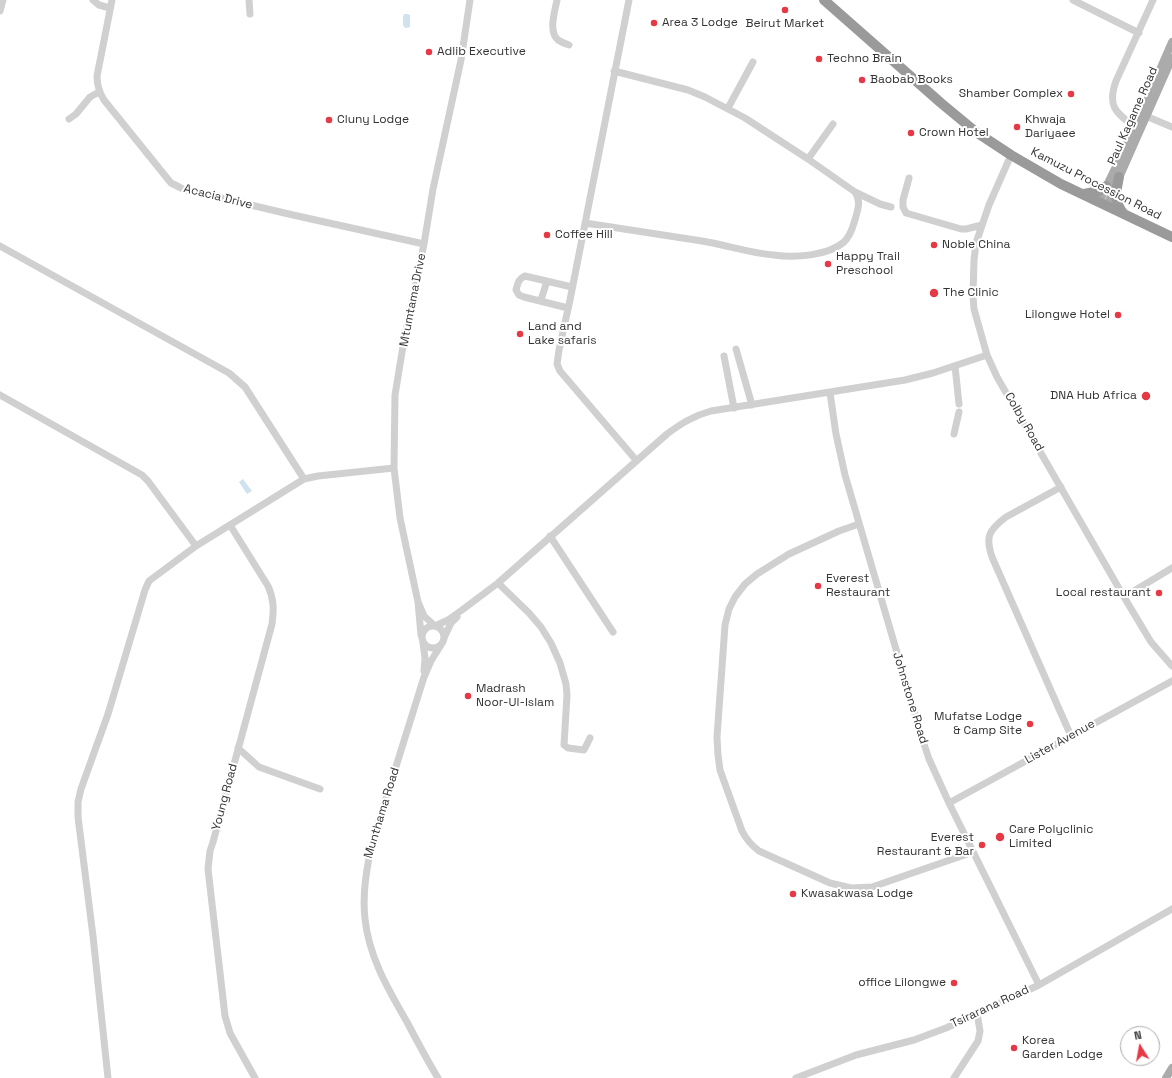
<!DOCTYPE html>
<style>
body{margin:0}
#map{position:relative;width:1172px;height:1078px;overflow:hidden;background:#fff;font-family:"Space Grotesk",sans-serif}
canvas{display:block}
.north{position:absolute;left:1120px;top:1026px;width:40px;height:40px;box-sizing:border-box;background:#fff;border:1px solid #adadad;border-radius:50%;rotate:349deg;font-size:11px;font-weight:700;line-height:16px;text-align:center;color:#333}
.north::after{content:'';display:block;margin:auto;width:14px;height:18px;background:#e63946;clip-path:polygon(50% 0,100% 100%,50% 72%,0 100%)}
</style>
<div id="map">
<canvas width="1172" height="1078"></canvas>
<div class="north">N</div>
</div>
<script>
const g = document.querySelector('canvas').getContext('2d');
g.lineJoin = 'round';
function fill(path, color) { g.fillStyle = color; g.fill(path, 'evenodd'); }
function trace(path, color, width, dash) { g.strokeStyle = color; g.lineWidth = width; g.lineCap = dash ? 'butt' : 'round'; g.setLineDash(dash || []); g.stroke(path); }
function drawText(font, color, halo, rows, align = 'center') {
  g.font = font + ' "Space Grotesk",sans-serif'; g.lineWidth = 4; g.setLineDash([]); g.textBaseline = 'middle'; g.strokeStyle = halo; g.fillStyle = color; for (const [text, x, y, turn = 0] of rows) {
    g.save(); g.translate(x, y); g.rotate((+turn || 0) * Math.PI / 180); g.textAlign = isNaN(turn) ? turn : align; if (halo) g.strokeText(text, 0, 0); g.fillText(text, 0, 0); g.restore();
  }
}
fill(new Path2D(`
 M 404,14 L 407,14 L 410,15 L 410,27 L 405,28 L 403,25 L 403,17 Z
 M 243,479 L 252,491 L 247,494 L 239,482 Z`), '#cfe2ee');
trace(new Path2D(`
 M 93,0 L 99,5 L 110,8
 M 112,0 L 97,76 C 97,86 99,92 104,100 L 171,183 L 183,189 L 293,215 L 424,244
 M 249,0 L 250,14
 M 557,0 C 555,11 548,31 558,40 C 561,42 566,44 569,45
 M 629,0 L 570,300 L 559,350 L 557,364 L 560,371 L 636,460
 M 1073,0 L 1139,33
 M 0,11 L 3,0
 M 728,108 L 753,62
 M 1141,114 L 1172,127
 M 69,119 L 76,114 L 90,97 L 99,92
 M 1139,130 C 1118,114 1106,109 1116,81 L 1153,0
 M 1011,155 L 989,205 L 976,243 L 974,260 L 973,296 L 974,309 L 987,355 L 997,377 L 1124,597 L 1151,642 L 1172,666
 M 808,159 L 833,124
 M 909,178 L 903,200 L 903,207 L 906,213 L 961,229 L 966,229 L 982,225
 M 855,192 L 880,204 L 891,207
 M 585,223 C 624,229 663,235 702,241 C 726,245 750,253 774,255 C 794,258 828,256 844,242 C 849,237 852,230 854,223 C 857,212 862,202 855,192 L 808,159 L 745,118 L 705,97 L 688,90 L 614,71
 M 0,246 L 229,373 L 245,387 L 304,479
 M 541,300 L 547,281
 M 568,308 L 524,297 L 519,295 L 516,290 C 518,283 518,279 525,276 L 572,287
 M 736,349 L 752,405
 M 724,356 L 734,408
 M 955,366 L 959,404
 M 830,393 L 836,434 L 845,475 L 922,738 L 929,759 L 949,803 L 1039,985
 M 0,395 L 142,475 L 148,481 L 196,546
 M 954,434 L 959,412
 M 1061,487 L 1006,517 C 989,530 985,536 992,557 L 1071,736
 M 859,524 L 839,531 L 789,554 L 757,574 L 745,584 L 735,597 L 729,609 L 725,625 L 717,737 L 718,755 L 720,770 L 742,831 C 746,839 751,845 759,851 L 830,883 L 851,888 L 872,887 L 973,852
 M 230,525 L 268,586 C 274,599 274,610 272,624 L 213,842 L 210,851 L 208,869 L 225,1016 L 230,1033 L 255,1078
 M 550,536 L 613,632
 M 498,583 L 529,613 L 541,627 L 551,643 L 560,663 L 566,684 L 567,695 L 564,745 L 568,748 L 584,750 L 590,738
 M 1124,597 L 1172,568
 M 418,602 L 424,616 L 435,626 L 448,620 L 462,610 L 498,583 L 667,434 C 682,423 693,416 711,411 L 905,380 L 933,373 L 987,355
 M422 637a11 11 0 1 1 22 0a11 11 0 1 1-22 0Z
 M 421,635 L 418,602 L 400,518 L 394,468 L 395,395 L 404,340 L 424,244 L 433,189 L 461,60 L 470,0
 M 444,638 L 451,623 L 457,617
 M 423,643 L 425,658 L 424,671
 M 238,748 L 259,767 L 320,789
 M 949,803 L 1172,681
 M 108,1078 L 93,936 L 78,817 L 78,802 L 81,789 L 108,714 L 145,590 L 149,581 L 196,546 L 304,479 L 318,476 L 394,468
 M 438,1078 C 427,1060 417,1041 407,1022 C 388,989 369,957 365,919 C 362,892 367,866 373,840 L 424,677 L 431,661 L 441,645
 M 796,1078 L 856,1055 L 914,1040 L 946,1028 L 1039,985 L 1172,909
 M 954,1078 L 978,1041 L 980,1031 L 977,1013`), '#d0d0d0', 7);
trace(new Path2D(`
 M 1099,202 L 1135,127 L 1172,42
 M 1107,205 L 1172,58
 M 1166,1078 L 1172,1068`), '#ababab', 8);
trace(new Path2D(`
 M 824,0 L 941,103 L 976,132 L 1011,155 L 1061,184 L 1172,237
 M 1119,177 C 1116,193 1113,199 1123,213
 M 1084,194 L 1099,191 L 1106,186`), '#9a9a9a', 10);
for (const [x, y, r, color] of [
 [785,10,4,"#e63946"],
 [654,23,4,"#e63946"],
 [429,52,4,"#e63946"],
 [819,59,4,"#e63946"],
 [862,80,4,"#e63946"],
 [1071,94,4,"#e63946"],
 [329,120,4,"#e63946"],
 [1017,127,4,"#e63946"],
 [911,133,4,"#e63946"],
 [547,235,4,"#e63946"],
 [934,245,4,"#e63946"],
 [828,264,4,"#e63946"],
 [934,293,5,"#e63946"],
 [1118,315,4,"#e63946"],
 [520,334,4,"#e63946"],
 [1146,396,5,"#e63946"],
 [818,586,4,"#e63946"],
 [1159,593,4,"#e63946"],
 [468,696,4,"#e63946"],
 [1030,724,4,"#e63946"],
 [1000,837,5,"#e63946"],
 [982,845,4,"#e63946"],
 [793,894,4,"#e63946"],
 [954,983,4,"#e63946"],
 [1014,1048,4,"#e63946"]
]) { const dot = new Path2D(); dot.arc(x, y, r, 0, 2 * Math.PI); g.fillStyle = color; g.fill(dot); trace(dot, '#fff', 1.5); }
drawText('12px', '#333', '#fff', [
 ["Area 3 Lodge",662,23],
 ["Beirut Market",785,24,"center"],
 ["Adlib Executive",437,52],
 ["Techno Brain",827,59],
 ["Baobab Books",870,80],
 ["Shamber Complex",1063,94,"right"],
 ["Cluny Lodge",337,120],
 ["Khwaja",1025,120],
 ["Dariyaee",1025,134],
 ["Crown Hotel",919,133],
 ["Coffee Hill",555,235],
 ["Noble China",942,245],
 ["Happy Trail",836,257],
 ["Preschool",836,271],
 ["The Clinic",943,293],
 ["Lilongwe Hotel",1110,315,"right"],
 ["Land and",528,327],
 ["Lake safaris",528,341],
 ["DNA Hub Africa",1137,396,"right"],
 ["Everest",826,579],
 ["Restaurant",826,593],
 ["Local restaurant",1151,593,"right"],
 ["Madrash",476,689],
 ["Noor-Ul-Islam",476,703],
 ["Mufatse Lodge",1022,717,"right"],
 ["& Camp Site",1022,731,"right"],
 ["Care Polyclinic",1009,830],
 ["Limited",1009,844],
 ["Everest",974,838,"right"],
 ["Restaurant & Bar",974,852,"right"],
 ["Kwasakwasa Lodge",801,894],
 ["office Lilongwe",946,983,"right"],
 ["Korea",1022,1041],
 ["Garden Lodge",1022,1055]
], 'left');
drawText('12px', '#333', '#fff', [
 ["Paul Kagame Road",1133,116,-66],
 ["Kamuzu Procession Road",1096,184,27],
 ["Acacia Drive",218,197,14],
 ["Mtumtama Drive",413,300,-79],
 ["Colby Road",1024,422,60],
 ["Johnstone Road",910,698,73],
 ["Lister Avenue",1060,742,-29],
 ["Young Road",225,797,-75],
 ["Munthama Road",382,813,-73],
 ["Tsirarana Road",990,1007,-25]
]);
</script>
